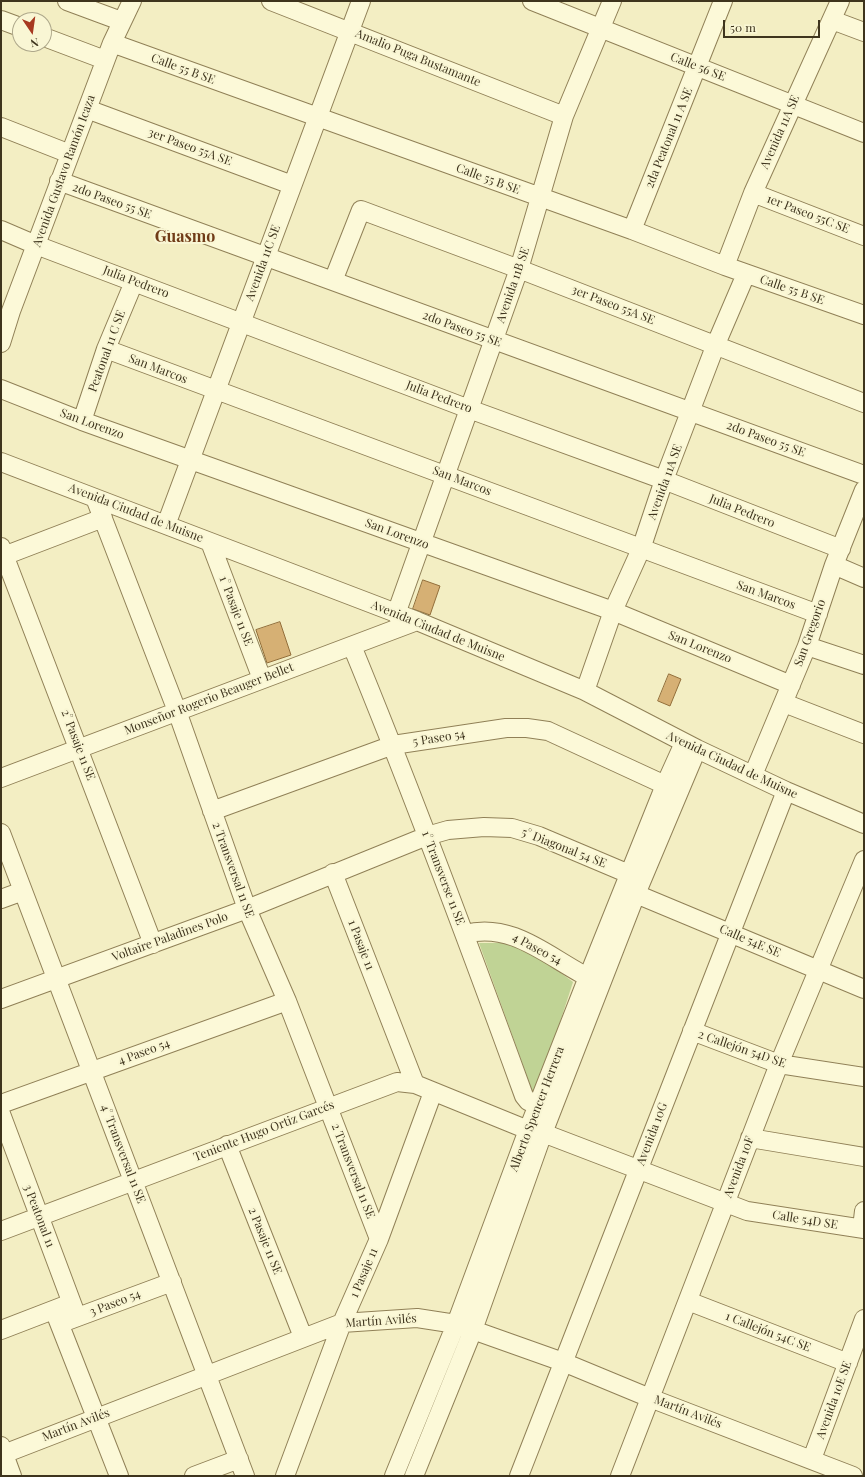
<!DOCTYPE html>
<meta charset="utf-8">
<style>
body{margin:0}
#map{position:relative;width:865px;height:1477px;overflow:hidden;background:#f3eec3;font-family:"Playfair Display",serif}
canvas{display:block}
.frame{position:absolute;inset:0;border:2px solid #3e341d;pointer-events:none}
.north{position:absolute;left:12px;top:12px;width:40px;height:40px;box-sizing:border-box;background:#f9f6d4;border:1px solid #aea88b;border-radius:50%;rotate:167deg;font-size:11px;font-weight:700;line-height:16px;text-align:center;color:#3e341d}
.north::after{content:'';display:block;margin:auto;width:14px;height:18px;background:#a73920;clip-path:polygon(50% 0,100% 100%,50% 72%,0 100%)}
.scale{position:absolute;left:723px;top:20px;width:97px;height:18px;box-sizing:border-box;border:2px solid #3e341d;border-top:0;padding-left:5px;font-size:12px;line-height:14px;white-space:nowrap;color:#3e341d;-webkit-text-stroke:3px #f9f6d4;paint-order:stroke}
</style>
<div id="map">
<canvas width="865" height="1477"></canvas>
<div class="frame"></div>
<div class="north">N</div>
<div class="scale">50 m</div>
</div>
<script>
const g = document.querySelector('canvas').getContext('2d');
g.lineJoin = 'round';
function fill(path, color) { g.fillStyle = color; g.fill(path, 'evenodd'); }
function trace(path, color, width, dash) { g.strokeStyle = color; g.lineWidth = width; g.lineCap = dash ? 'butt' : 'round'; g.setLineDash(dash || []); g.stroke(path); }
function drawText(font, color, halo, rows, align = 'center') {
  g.font = font + ' "Playfair Display",serif'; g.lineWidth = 4; g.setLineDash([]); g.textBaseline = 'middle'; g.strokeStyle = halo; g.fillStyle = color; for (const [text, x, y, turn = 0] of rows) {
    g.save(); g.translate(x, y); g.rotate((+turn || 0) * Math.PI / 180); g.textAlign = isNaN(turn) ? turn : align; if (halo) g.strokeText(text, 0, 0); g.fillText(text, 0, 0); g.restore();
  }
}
fill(new Path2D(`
 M 479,943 L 509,943 L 529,949 L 573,982 L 540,1084 L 533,1093 Z`), '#c0d395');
const building = new Path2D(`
 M 423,580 L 440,586 L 430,615 L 413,609 Z
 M 280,622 L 291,655 L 267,663 L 256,630 Z
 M 669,674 L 681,679 L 670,706 L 658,701 Z`);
fill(building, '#d6b074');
trace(building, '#926e3a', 1);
const minor = new Path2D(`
 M 67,1 L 121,21
 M 271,1 L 564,116
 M 532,1 L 864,133
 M 1,20 L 20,27
 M 832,20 L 864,32
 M 44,37 L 105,60
 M 112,43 L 632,230 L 725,266 L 864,315
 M 87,109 L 292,185
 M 1,127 L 70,154
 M 59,181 L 864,475
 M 753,193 L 864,236
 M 1,230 L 36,245 L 469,409 L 664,480 L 841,549
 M 632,230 L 723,1
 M 725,266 L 753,193 L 840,1
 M 333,281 L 361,210 L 519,269 L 864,403
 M 1,343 L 11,311 L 112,43 L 132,1
 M 106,349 L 818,614
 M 1,389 L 82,421 L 613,611 L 791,685
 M 82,421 L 106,349 L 134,282
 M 1,462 L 417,621 L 585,691 L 697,749 L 786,791 L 864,824
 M 95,498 L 177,711 L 247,909 L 287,1001 L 379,1239
 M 166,525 L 361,1
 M 210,542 L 262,679
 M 1,547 L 153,944
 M 1,557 L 103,518
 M 834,565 L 864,578
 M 396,614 L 519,269 L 564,116 L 612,1
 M 352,646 C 413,794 469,945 524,1096 L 528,1101 L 538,1106
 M 807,646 L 864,665
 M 585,691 L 613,611 L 641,549 L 664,480 L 716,344 L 746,274
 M 784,703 L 864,734
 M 753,775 L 807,646 L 834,565 L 864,490
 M 1,778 L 417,621
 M 212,811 L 393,745 L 506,728 L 527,728 L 548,731 L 665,785
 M 1,833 L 245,1476
 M 333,873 L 415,1084
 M 636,894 L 864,989
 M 1,899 L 23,891
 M 465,934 C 510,922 545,954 582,974
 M 1,999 L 247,909 L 427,836 L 448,830 L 484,827 L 512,828 L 539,836 L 629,874
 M 692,1031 L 779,1064 L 864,1077
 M 1,1104 L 287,1001
 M 1,1114 L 77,1317
 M 543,1133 L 747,1211 L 864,1229
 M 750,1138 L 864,1157
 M 227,1145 L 303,1337
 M 862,1228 L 864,1211
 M 1,1231 L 397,1082 L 415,1084 L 528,1130
 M 688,1301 L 848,1363
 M 54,1310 L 119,1476
 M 67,1321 L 172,1282
 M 1,1330 L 66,1305
 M 1,1446 L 12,1476
 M 1,1455 L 342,1323 L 417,1318 L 456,1324 L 563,1362 L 650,1398 L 853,1476
 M 812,1459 L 864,1319
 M 194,1476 L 239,1459
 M 285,1476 L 342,1323 L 379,1239 L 433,1092
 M 394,1476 L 456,1324 L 528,1130 L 588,977 L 665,785 L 684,743
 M 414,1476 L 473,1330 L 543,1133 L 636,894 L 697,749
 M 519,1476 L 786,791
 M 620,1476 L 779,1064 L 864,860`);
trace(minor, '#908057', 20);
trace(minor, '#fcf9d8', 18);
drawText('12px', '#3e341d', '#f9f6d4', [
 ["Amalio Puga Bustamante",418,58,22],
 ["Calle 56 SE",698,67,21],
 ["Calle 55 B SE",183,69,20],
 ["Avenida 11A SE",780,132,-66],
 ["2da Peatonal 11 A SE",669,138,-68],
 ["3er Paseo 55A SE",190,147,20],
 ["Avenida Gustavo Ramón Icaza",64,171,-70],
 ["Calle 55 B SE",488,179,20],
 ["2do Paseo 55 SE",112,201,20],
 ["1er Paseo 55C SE",808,214,21],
 ["Avenida 11C SE",263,263,-70],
 ["Julia Pedrero",136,282,21],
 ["Avenida 11B SE",513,285,-71],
 ["Calle 55 B SE",792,290,19],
 ["3er Paseo 55A SE",613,305,21],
 ["2do Paseo 55 SE",462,329,20],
 ["Peatonal 11 C SE",107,351,-70],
 ["San Marcos",158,369,21],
 ["Julia Pedrero",439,397,21],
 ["San Lorenzo",92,424,20],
 ["2do Paseo 55 SE",766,439,20],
 ["San Marcos",462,481,21],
 ["Avenida 11A SE",665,482,-70],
 ["Julia Pedrero",742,511,22],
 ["Avenida Ciudad de Muisne",136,513,21],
 ["San Lorenzo",397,534,20],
 ["San Marcos",766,595,20],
 ["1° Pasaje 11 SE",236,611,69],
 ["Avenida Ciudad de Muisne",438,631,22],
 ["San Gregorio",810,633,-70],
 ["San Lorenzo",700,647,22],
 ["Monseñor Rogerio Beauger Bellet",209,699,-21],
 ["5 Paseo 54",439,738,-9],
 ["2° Pasaje 11 SE",78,745,69],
 ["Avenida Ciudad de Muisne",732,765,25],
 ["5° Diagonal 54 SE",564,848,21],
 ["2 Transversal 11 SE",233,870,70],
 ["1° Transverse 11 SE",443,878,69],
 ["Voltaire Paladines Polo",170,937,-20],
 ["Calle 54E SE",750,941,23],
 ["1 Pasaje 11",361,945,69],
 ["4 Paseo 54",537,949,28],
 ["2 Callejón 54D SE",742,1049,19],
 ["4 Paseo 54",144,1052,-20],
 ["Alberto Spencer Herrera",537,1109,-69],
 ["Teniente Hugo Ortiz Garcés",264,1131,-21],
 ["Avenida 10G",652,1134,-69],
 ["4° Transversal 11 SE",123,1154,69],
 ["Avenida 10F",739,1167,-69],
 ["2 Transversal 11 SE",353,1171,69],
 ["3 Peatonal 11",39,1216,69],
 ["Calle 54D SE",805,1220,9],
 ["2 Pasaje 11 SE",265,1241,68],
 ["1 Pasaje 11",364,1273,-67],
 ["3 Paseo 54",115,1303,-21],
 ["Martín Avilés",381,1321,-4],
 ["1 Callejón 54C SE",768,1332,21],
 ["Avenida 10E SE",834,1400,-70],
 ["Martín Avilés",688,1412,21],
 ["Martín Avilés",76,1425,-21]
]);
drawText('bold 16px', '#703b17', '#f9f6d4', [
 ["Guasmo",185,237]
]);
</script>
